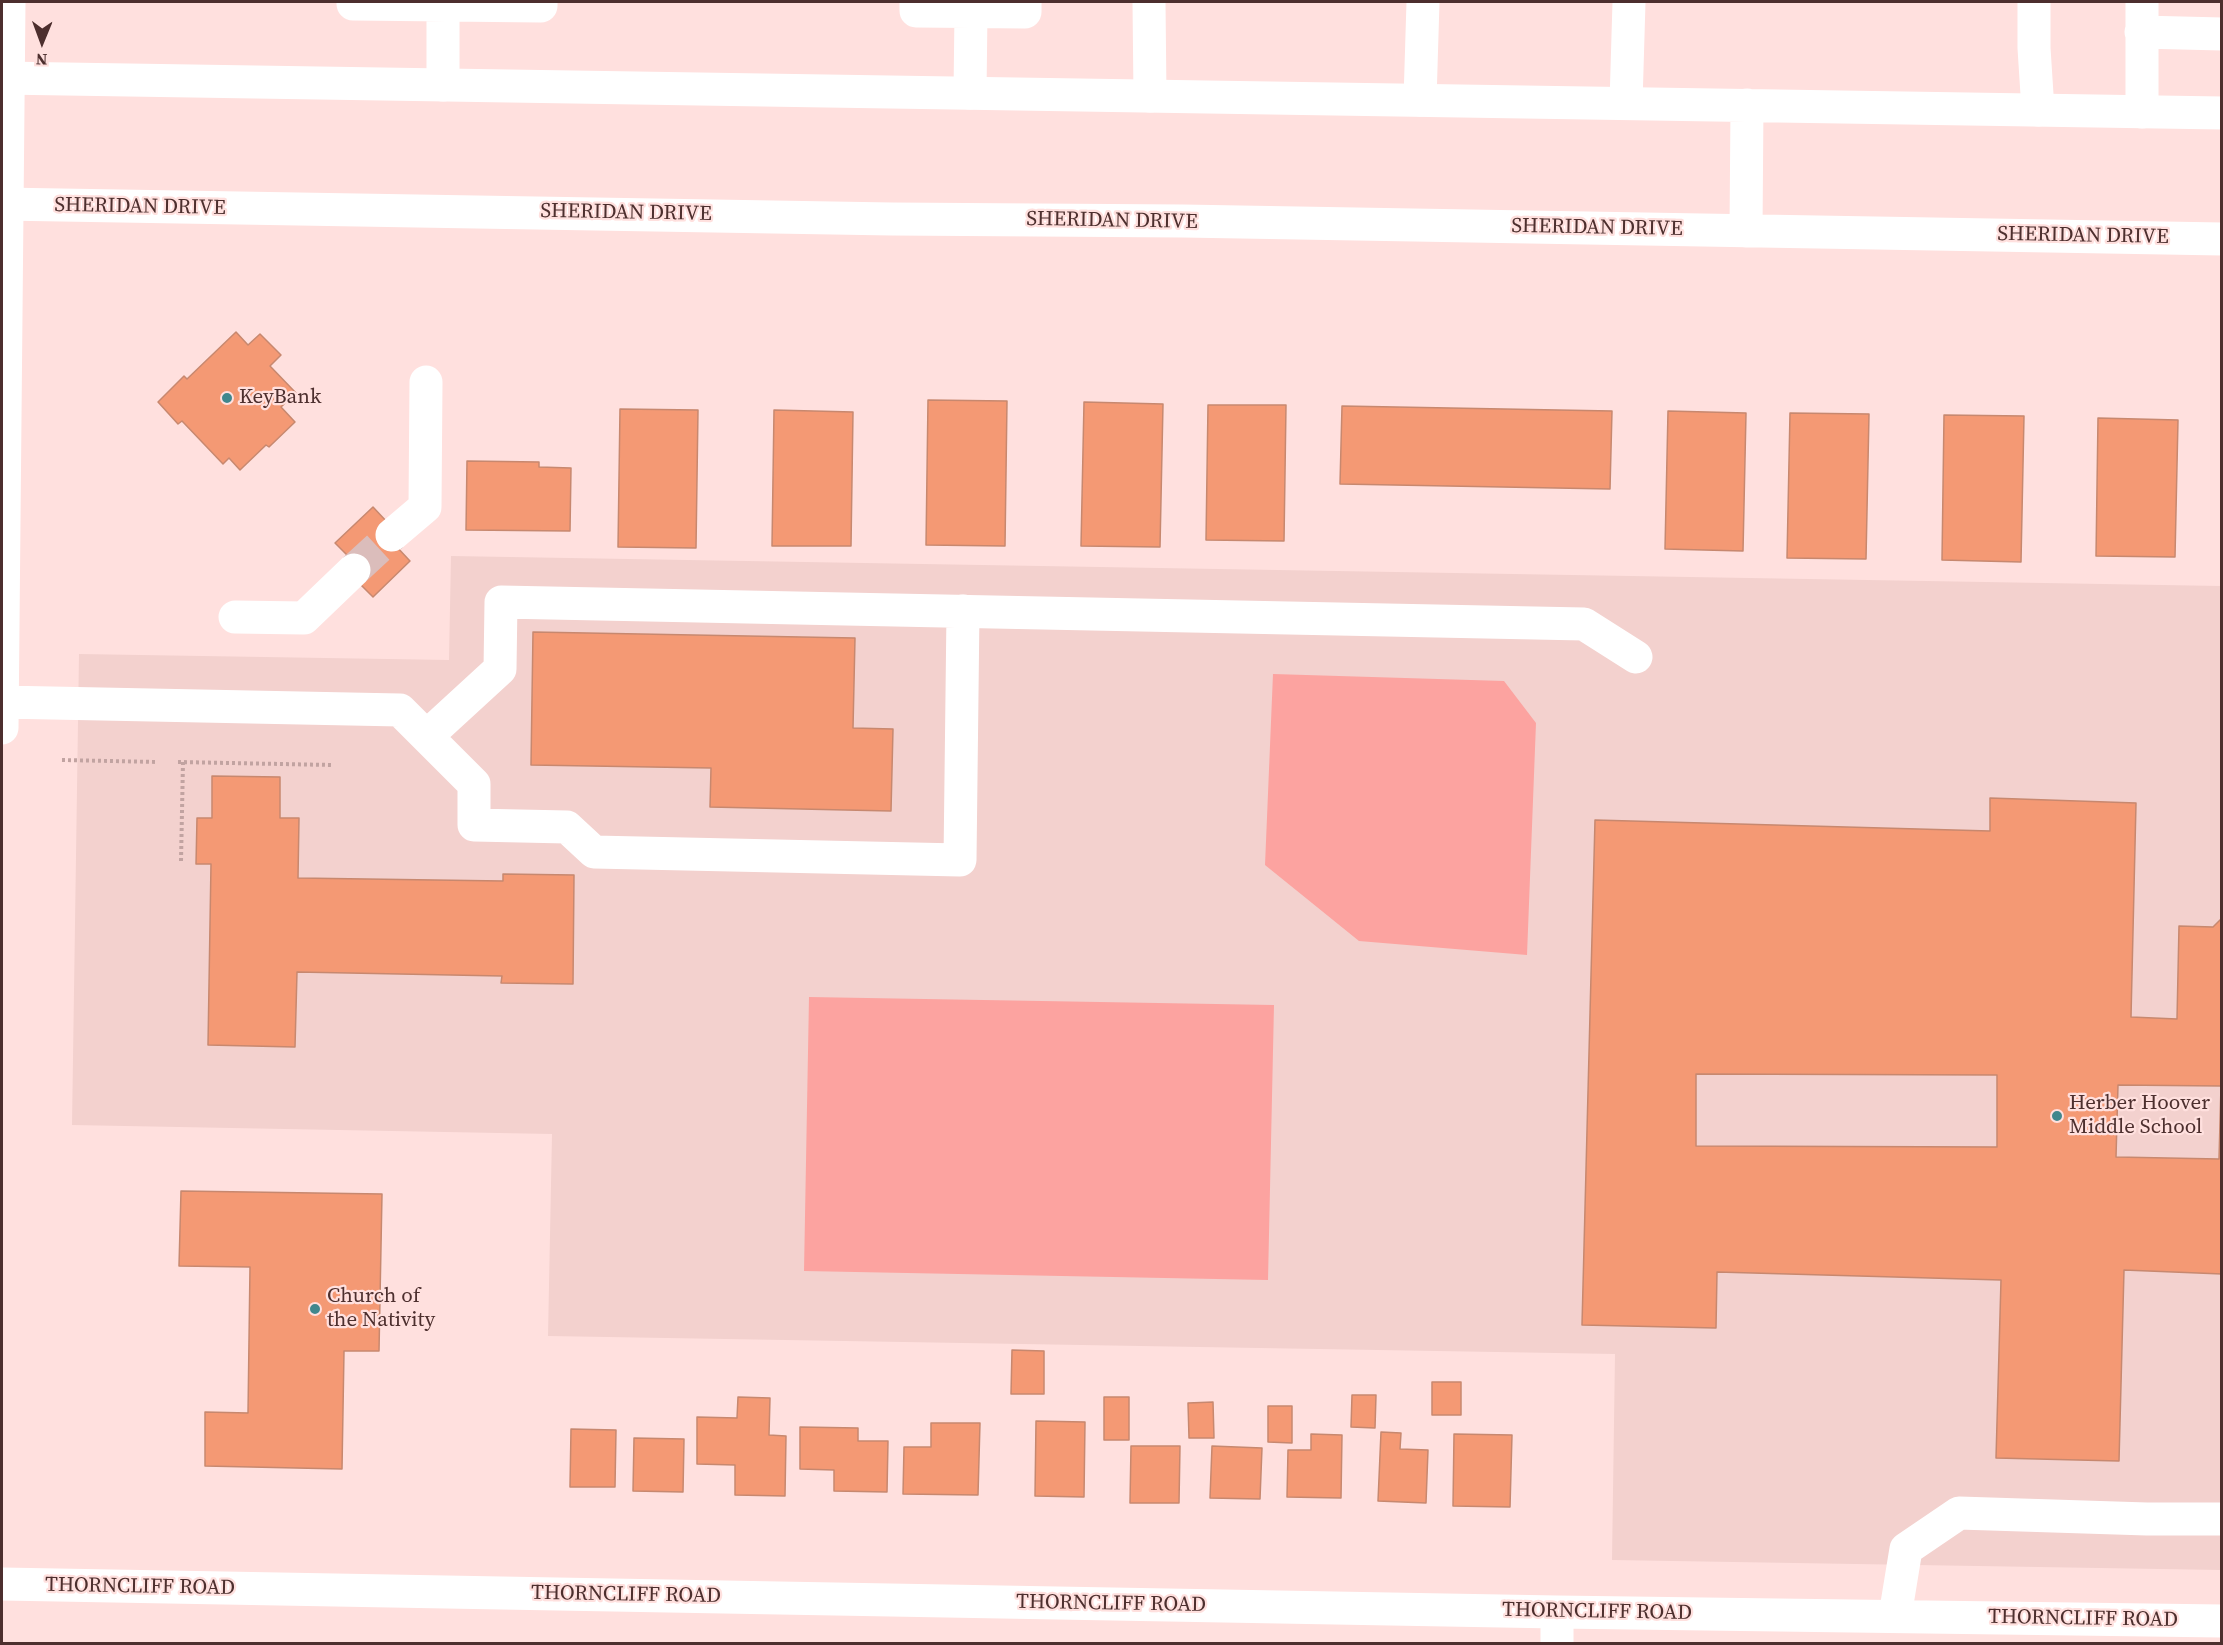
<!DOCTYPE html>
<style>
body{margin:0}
#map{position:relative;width:2223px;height:1645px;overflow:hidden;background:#ffe0de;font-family:"Source Serif 4",serif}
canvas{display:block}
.frame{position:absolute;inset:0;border:3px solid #4d2f2e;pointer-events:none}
.north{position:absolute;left:12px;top:12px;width:60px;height:60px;-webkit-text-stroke:4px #ffe0de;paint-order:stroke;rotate:181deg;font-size:16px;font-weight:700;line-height:24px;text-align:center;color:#4d2f2e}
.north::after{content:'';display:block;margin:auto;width:21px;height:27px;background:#4d2f2e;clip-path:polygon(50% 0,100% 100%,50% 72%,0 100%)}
</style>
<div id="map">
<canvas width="2223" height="1645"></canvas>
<div class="frame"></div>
<div class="north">N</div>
</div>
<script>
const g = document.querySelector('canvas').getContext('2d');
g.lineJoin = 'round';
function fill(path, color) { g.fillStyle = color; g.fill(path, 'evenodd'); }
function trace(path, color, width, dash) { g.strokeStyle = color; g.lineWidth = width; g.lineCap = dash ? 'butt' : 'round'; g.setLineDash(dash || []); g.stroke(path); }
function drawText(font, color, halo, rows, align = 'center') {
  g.font = font + ' "Source Serif 4",serif'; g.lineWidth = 4.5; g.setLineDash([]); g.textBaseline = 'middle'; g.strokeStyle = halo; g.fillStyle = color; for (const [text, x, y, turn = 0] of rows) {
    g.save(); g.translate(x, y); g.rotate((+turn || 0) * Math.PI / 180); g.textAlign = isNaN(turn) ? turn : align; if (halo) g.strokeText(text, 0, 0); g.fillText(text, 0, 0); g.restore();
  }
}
fill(new Path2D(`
 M 451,556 L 2221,586 L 2221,1570 L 1612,1560 L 1615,1354 L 548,1336 L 552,1134 L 72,1125 L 79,654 L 449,660 Z`), '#f3d1ce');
fill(new Path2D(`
 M 1273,674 L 1504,681 L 1536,723 L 1527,955 L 1359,941 L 1265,865 Z
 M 809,997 L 1274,1005 L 1268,1280 L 804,1271 Z`), '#fca3a0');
const building = new Path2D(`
 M 236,332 L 248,345 L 260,334 L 281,355 L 270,366 L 296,393 L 281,407 L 295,422 L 269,447 L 266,445 L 240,470 L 229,458 L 223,464 L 182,421 L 178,424 L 158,402 L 184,376 L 187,379 Z
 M 928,400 L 1007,401 L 1005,546 L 926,545 Z
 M 1084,402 L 1163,404 L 1160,547 L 1081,546 Z
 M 1208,405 L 1286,405 L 1284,541 L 1206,540 Z
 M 1342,406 L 1612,411 L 1610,489 L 1340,484 Z
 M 620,409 L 698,410 L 696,548 L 618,547 Z
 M 774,410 L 853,412 L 851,546 L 772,546 Z
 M 1668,411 L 1746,413 L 1743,551 L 1665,549 Z
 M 1790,413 L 1869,414 L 1866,559 L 1787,558 Z
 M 1944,415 L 2024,416 L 2021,562 L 1942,560 Z
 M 2098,418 L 2178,420 L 2175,557 L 2096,556 Z
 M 467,461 L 539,462 L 539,467 L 571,468 L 570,531 L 466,530 Z
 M 373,507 L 388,523 L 395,545 L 410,561 L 373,597 L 358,582 L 350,558 L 335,543 Z
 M 533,632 L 855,638 L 853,728 L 893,729 L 891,811 L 710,807 L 711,768 L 531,765 Z
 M 212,776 L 280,777 L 280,818 L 299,818 L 298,878 L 503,881 L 503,874 L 574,875 L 573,984 L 501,983 L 502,976 L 297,972 L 295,1047 L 208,1045 L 211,864 L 196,864 L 197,818 L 212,818 Z
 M 1990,798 L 2136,803 L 2131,1017 L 2177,1019 L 2179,926 L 2213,927 L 2222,918 L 2222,1274 L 2124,1270 L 2119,1461 L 1996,1458 L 2001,1280 L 1717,1272 L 1716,1328 L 1582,1325 L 1595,820 L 1990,831 ZM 1696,1074 L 1997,1075 L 1997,1147 L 1696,1146 ZM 2118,1085 L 2221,1086 L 2219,1159 L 2116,1157 Z
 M 181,1191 L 382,1194 L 379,1351 L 344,1351 L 342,1469 L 205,1466 L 205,1412 L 248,1413 L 250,1267 L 179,1266 Z
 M 1012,1350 L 1044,1351 L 1044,1394 L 1011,1394 Z
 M 1432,1382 L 1461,1382 L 1461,1415 L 1432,1415 Z
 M 1352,1395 L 1376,1395 L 1375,1428 L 1351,1427 Z
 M 738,1397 L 770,1398 L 769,1435 L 786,1436 L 785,1496 L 735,1495 L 735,1465 L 697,1464 L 697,1417 L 737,1418 Z
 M 1104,1397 L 1129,1397 L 1129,1440 L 1104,1440 Z
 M 1213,1402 L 1214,1438 L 1189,1438 L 1188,1403 Z
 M 1268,1406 L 1292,1406 L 1292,1443 L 1268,1442 Z
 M 1036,1421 L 1085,1422 L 1084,1497 L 1035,1496 Z
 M 931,1423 L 980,1423 L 978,1495 L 903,1494 L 904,1447 L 931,1447 Z
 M 800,1427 L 858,1428 L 858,1441 L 888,1441 L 887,1492 L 834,1491 L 834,1470 L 800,1469 Z
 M 571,1429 L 616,1430 L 615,1487 L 570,1487 Z
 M 1381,1432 L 1401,1433 L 1400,1449 L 1428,1450 L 1426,1503 L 1378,1501 Z
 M 1311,1434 L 1342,1435 L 1341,1498 L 1287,1497 L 1288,1450 L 1311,1450 Z
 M 1454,1434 L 1512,1435 L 1510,1507 L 1453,1506 Z
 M 634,1438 L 684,1439 L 683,1492 L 633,1491 Z
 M 1131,1446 L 1180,1446 L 1179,1503 L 1130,1503 Z
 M 1212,1446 L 1262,1448 L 1260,1499 L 1210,1498 Z`);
fill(building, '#f49974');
trace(building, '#c7886f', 1.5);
trace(new Path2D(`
 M 354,570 L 392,535`), '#dbbdbb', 33, [33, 16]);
trace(new Path2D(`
 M 62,760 L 158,762
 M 178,762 L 332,765
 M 181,861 L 183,762`), '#c1a3a1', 4, [3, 3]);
trace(new Path2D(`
 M 916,2 L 916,11 L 1025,12 L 1025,2
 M 1149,2 L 1150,96
 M 2034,2 L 2034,48 L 2038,110
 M 2142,2 L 2142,112
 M 353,4 L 541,6 L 541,2
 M 2141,32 L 2222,34
 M 443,85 L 443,2
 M 970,93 L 971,12
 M 1420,100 L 1423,2
 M 1626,103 L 1629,2
 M 392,535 L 425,507 L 426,382
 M 235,617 L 304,618 L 354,570
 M 2,702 L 400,710 L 474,784 L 474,825 L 567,827 L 594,852 L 960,860 L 963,611
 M 2,728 L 9,2
 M 427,736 L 500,669 L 501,602 L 1584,624 L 1636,657
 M 2,1584 L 1557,1612 L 2222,1621
 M 1895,1616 L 1906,1549 L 1959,1513 L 2147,1519 L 2222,1519
 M 1557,1644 L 1557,1612`), '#fff', 33);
trace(new Path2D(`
 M 2,78 L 2222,113
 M 2,204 L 892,219 L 1183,221 L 2222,239
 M 1746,231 L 1747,105`), '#fff', 33);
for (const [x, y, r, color] of [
 [227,398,6,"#40878d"],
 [2057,1116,6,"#40878d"],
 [315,1309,6,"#40878d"]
]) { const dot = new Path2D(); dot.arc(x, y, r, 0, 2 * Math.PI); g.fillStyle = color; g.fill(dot); trace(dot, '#ffe0de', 2); }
drawText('21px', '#4d2f2e', '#ffe0de', [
 ["SHERIDAN DRIVE",140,207,1],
 ["SHERIDAN DRIVE",626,213,1],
 ["SHERIDAN DRIVE",1112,221,1],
 ["SHERIDAN DRIVE",1597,228,1],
 ["SHERIDAN DRIVE",2083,236,1],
 ["THORNCLIFF ROAD",140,1587,1],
 ["THORNCLIFF ROAD",626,1595,1],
 ["THORNCLIFF ROAD",1111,1604,1],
 ["THORNCLIFF ROAD",1597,1612,1],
 ["THORNCLIFF ROAD",2083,1619,1]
]);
drawText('21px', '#4d2f2e', '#ffe0de', [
 ["KeyBank",239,398],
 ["Herber Hoover",2069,1104],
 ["Middle School",2069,1128],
 ["Church of",327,1297],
 ["the Nativity",327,1321]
], 'left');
</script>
